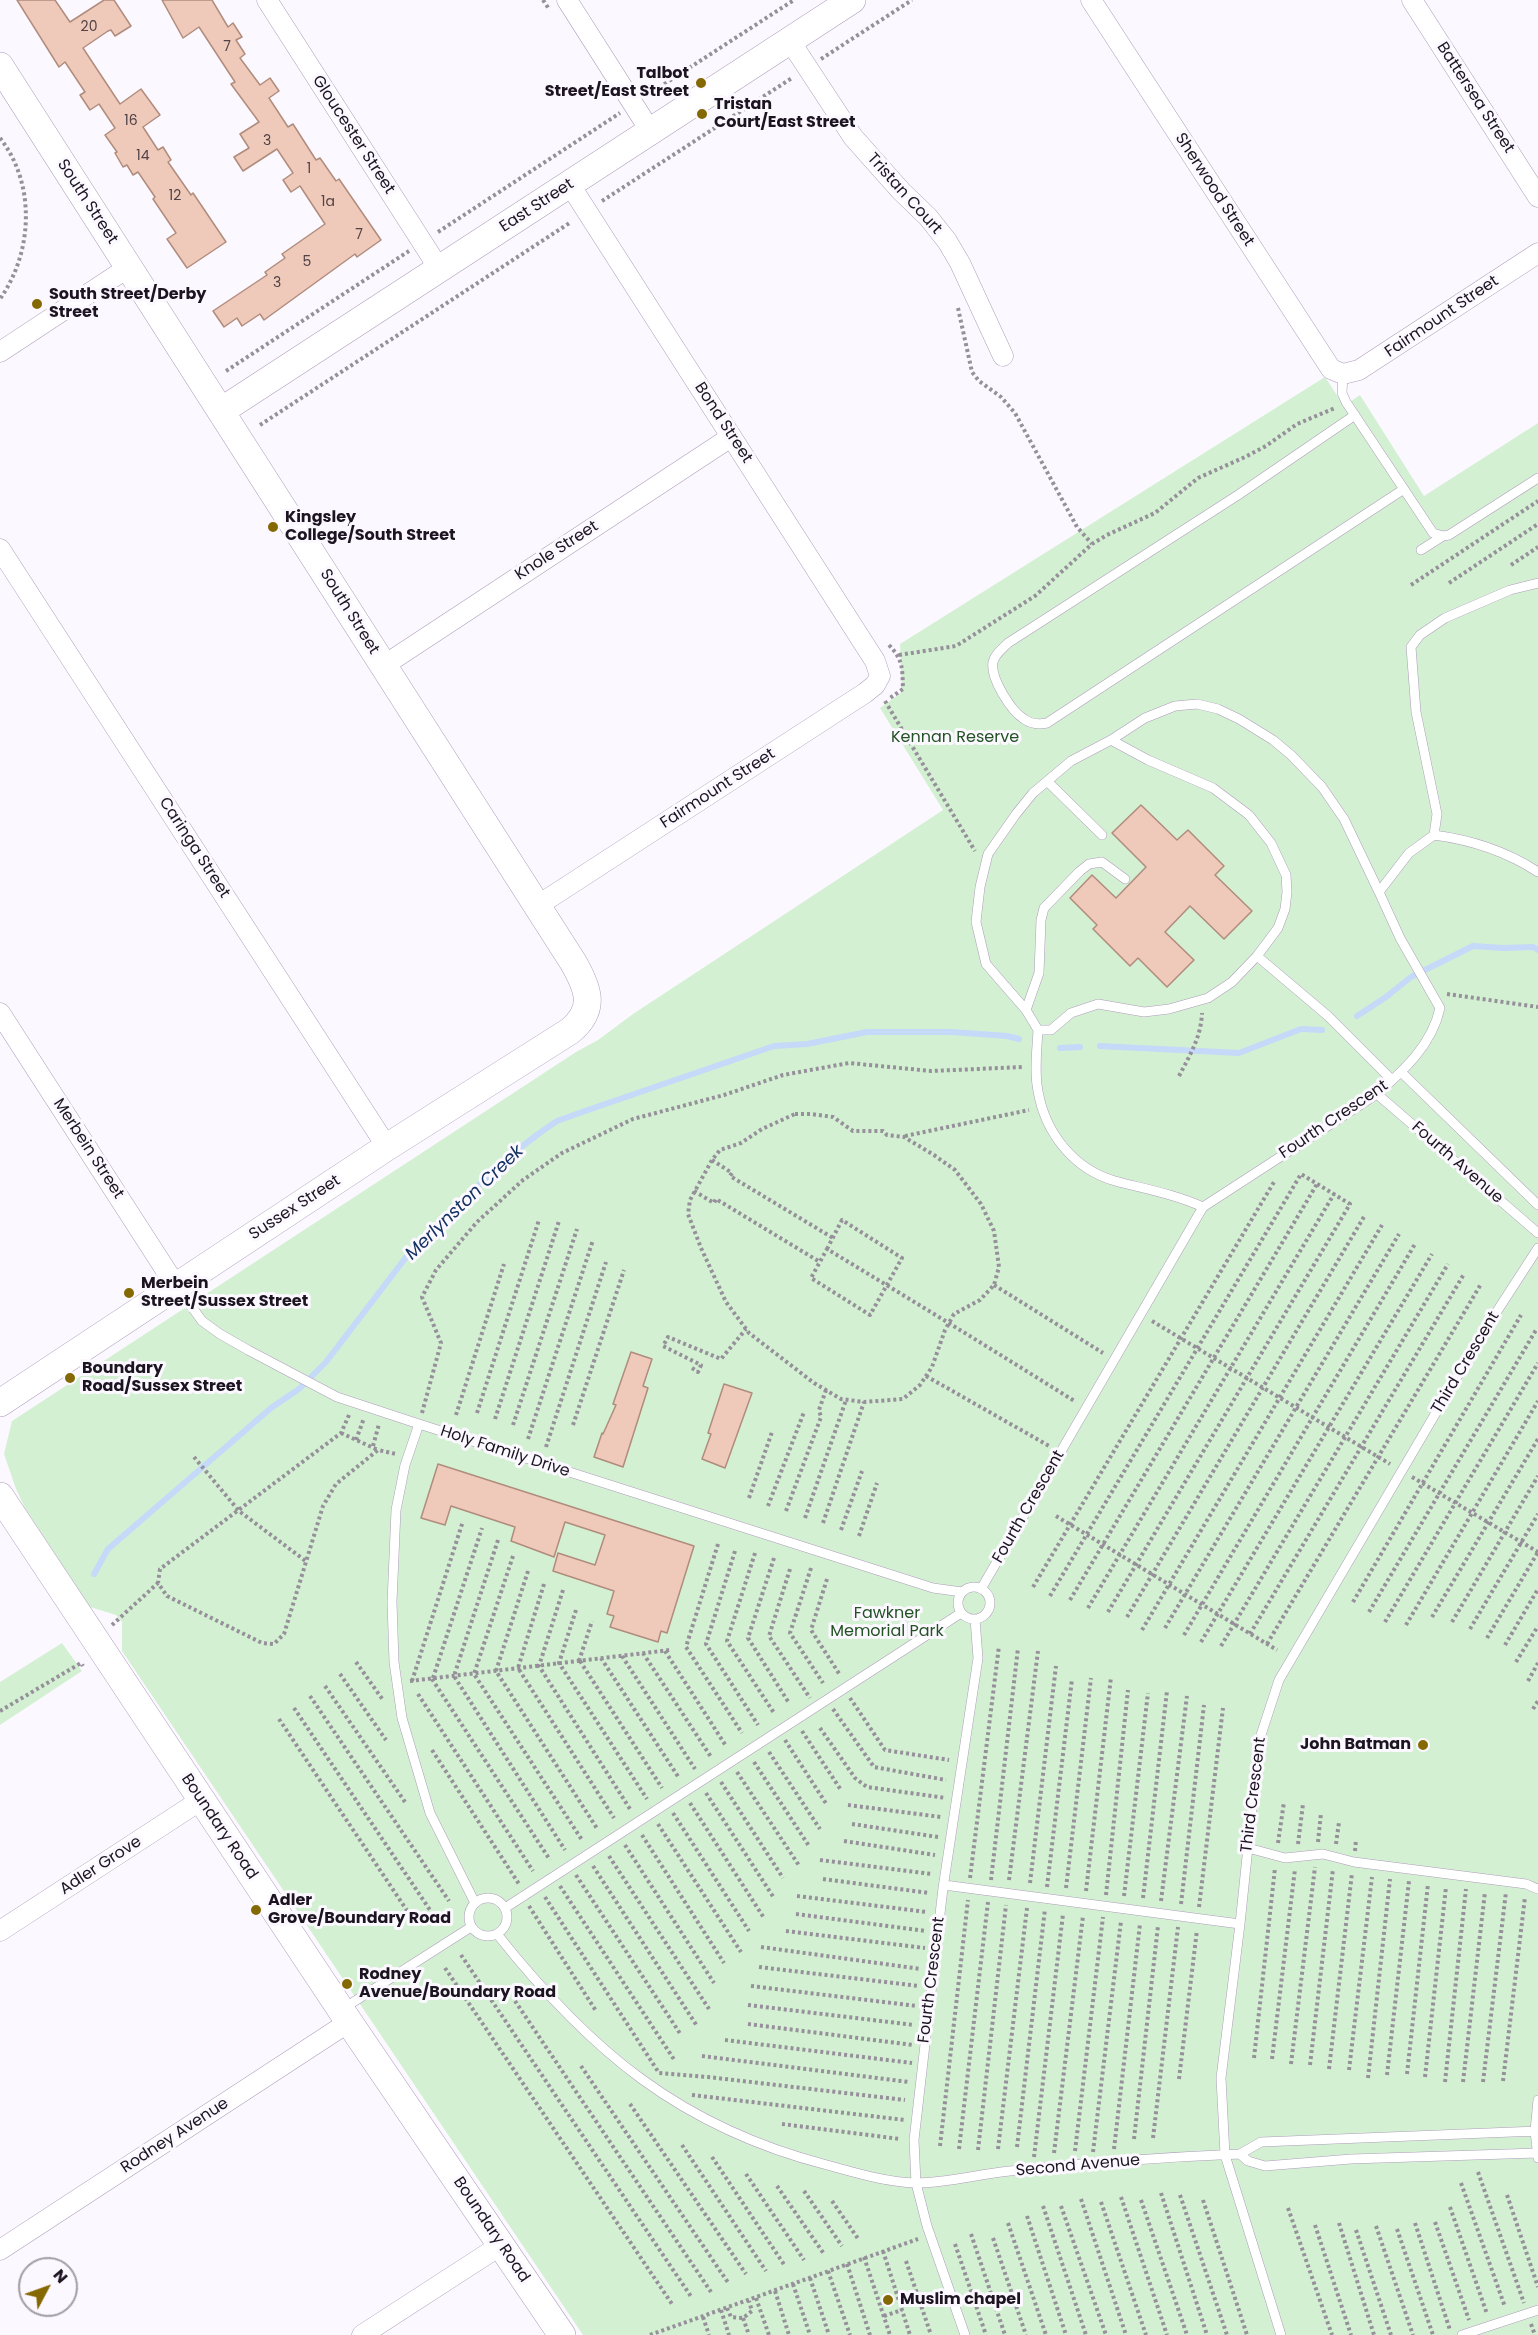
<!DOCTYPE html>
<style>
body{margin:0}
#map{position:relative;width:1538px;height:2335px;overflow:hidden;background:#fcf8ff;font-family:Poppins,sans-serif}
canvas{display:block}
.north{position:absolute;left:18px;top:2257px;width:60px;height:60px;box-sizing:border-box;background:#fcf8ff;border:2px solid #a29da6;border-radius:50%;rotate:49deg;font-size:16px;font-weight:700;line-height:24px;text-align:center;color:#1c1521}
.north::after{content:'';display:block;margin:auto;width:21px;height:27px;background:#846801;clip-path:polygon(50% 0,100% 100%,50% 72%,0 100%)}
</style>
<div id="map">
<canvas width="1538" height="2335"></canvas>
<div class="north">N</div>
</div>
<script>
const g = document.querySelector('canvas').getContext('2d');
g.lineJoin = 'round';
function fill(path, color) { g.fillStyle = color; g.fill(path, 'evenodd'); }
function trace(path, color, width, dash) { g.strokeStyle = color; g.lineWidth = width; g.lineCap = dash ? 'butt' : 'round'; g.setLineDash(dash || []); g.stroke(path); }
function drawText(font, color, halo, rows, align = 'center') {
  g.font = font + ' Poppins,sans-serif'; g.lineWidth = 6; g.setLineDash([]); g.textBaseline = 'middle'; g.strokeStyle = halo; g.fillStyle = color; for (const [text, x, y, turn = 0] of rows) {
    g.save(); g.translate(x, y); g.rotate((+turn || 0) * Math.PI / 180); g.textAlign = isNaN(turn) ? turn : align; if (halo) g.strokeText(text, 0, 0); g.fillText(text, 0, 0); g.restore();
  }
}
fill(new Path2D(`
 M 1325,377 L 1344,406 L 1360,395 L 1424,496 L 1538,423 L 1538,2335 L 583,2335 L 122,1651 L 122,1622 L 116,1615 L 90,1607 L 25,1508 L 16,1489 L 4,1454 L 12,1421 L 576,1052 L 598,1040 L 633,1014 L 943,810 L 880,708 L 902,692 L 900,644 Z
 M 62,1643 L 82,1671 L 0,1725 L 0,1682 Z`), '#d4f0d3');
trace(new Path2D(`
 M 1357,1016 L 1386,997 L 1411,977 L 1473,946 L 1503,948 L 1533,947 L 1538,950
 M 1100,1046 L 1239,1053 L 1301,1029 L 1322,1030
 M 1060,1048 L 1080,1047
 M 94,1574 L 108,1549 L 271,1408 L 299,1389 L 326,1362 L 410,1252 L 508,1157 L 541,1132 L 557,1121 L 585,1111 L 774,1046 L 807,1044 L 867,1032 L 951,1032 L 1007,1036 L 1019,1039`), '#c5d9f9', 6);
const building = new Path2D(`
 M 17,0 L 55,0 L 70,22 L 104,0 L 114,0 L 131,26 L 115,36 L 111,30 L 108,31 L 83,48 L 120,104 L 141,89 L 160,115 L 143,127 L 158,150 L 163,147 L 171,160 L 168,162 L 191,195 L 193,193 L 226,242 L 187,268 L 167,239 L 176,233 L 153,199 L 155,197 L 138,172 L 133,175 L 127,165 L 123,167 L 115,153 L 117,152 L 105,135 L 115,128 L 99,104 L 90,110 L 80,95 L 85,92 L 65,62 L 59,67 Z
 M 162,0 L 212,0 L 228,27 L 233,23 L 242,37 L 236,40 L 245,54 L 240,58 L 260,85 L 270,78 L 279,91 L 269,98 L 288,127 L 293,124 L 316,160 L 320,158 L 336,181 L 339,179 L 381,240 L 357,257 L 355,254 L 264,320 L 260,314 L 242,326 L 237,318 L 224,327 L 213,311 L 267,275 L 265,272 L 285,258 L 282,254 L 325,224 L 300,186 L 291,192 L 283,180 L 293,173 L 277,149 L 243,171 L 234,157 L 249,148 L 240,134 L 259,122 L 231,84 L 235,82 L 199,27 L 183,38 Z
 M 1141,805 L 1177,840 L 1188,830 L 1224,866 L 1215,875 L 1252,911 L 1224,939 L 1190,906 L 1165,932 L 1194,960 L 1167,987 L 1138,958 L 1130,966 L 1093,929 L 1097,925 L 1070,898 L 1092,875 L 1116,898 L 1146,867 L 1112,833 Z
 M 631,1352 L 652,1359 L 643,1386 L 648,1388 L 623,1467 L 594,1457 L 602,1433 L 603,1434 L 616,1405 L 613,1404 Z
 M 724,1384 L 752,1393 L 725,1468 L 702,1459 L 711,1434 L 708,1433 Z
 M 438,1464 L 694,1546 L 667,1633 L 661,1631 L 658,1642 L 610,1627 L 614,1616 L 607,1614 L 614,1591 L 553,1571 L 558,1553 L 595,1565 L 605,1535 L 565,1522 L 554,1557 L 511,1541 L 515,1527 L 451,1506 L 445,1525 L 421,1518 Z`);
fill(building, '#efc9b9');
trace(building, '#b08c7d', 1.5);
const lane = new Path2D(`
 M 1343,374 L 1342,393 L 1346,402 L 1433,533 L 1443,536 L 1449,535 L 1538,478
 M 1355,415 L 1238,495 L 1008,643 C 1002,649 995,654 993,662 C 990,678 1011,711 1024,719 C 1031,724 1038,725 1047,723 L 1404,489
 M 1421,550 L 1443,536
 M 1111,740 L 1148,760 L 1213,788 L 1249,815 L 1271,843 L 1286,875 L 1287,892 L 1285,909 L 1278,928 L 1257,956 L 1232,982 L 1208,998 L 1169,1009 L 1144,1012 L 1098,1004 L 1071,1013 L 1051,1030 L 1038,1030 C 1037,1050 1034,1071 1038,1091 C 1045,1132 1073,1169 1115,1181 C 1145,1189 1174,1194 1203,1207
 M 1048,782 L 1102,835
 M 1434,835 C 1472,840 1506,851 1538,872
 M 1257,956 L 1328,1016 L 1392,1080
 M 1026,1010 L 1039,973 L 1041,920 L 1044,908 L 1080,871 L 1089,864 L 1102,862 L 1125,879
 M 1038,1030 L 1026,1010 L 986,964 L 976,922 L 980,887 L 988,854 L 1016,814 L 1033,793 L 1071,761 L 1111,740 L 1145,718 L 1175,706 L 1197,704 L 1218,709 L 1239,719 L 1273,740 L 1291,755 L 1322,787 L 1344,819 L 1379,892
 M 1401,1072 L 1538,1205
 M 1377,1094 L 1538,1233
 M 178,1288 L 202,1321 L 220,1334 L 248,1350 L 337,1397 L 419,1424
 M958 1603a16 16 0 1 1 32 0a16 16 0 1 1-32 0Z
 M 981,1589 L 1203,1207 L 1377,1094 C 1404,1070 1432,1045 1440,1008 L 1400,938 L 1379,892 L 1409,853 L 1434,835 L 1437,814 L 1416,712 L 1411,647 L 1420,635 L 1445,618 L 1510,590 L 1538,583
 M 1248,1848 L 1285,1858 L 1323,1854 L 1354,1862 L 1526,1884 L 1538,1889
 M 944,1885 L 1240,1924
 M469 1917a19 19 0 1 1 38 0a19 19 0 1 1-38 0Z
 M 475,1903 L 430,1813 L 402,1718 L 394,1662 L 392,1602 L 396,1510 L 405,1465 L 419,1424 L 933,1588 L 962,1592
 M 505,1908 L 961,1613
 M 497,1934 C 590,2051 680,2127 827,2165 C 856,2173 885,2182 916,2183 C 947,2183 979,2174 1010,2171 C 1086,2163 1164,2157 1240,2154 L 1261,2142 L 1538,2131
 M 344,2008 L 471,1927
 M 1538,2100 L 1535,2131 L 1538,2158
 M 1240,2154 L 1248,2161 L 1265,2166 L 1351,2159 L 1538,2153
 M 965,2335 L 927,2226 L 916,2183 L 914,2140 L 943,1888 L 978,1658 L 975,1619
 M 1281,2335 L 1225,2155 L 1221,2078 L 1240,1924 L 1259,1741 L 1279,1680 L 1481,1336 L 1538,1248
 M 1462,2335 L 1538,2310`);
const street = new Path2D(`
 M 267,0 L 440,270
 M 567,0 L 651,132
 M 1091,0 L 1331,369 L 1343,374 L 1359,370 L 1538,253
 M 1412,0 L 1538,197
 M 790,41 L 853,137 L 901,191 L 928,217 L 947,241 L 960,263 L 1003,356
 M 0,352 L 129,267
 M 0,549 L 387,1147
 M 383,666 L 731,437
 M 537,906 L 865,693 L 875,685 L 880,676 L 875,661 L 570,185
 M 0,1013 L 176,1286
 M 0,1931 L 201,1800
 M 0,2250 L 349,2022
 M 362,2335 L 501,2245`);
const secondary = new Path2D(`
 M 0,66 L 573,962 C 588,988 597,1009 570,1031 L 387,1147 L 0,1403
 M 221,411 L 852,0
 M 0,1496 L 349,2022 L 562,2335`);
trace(lane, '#ae9cbb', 10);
trace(street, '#ae9cbb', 21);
trace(secondary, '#ae9cbb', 28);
trace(new Path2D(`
 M 543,0 L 549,9
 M 821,59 L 912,0
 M 649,94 L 794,0
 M 0,138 C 36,184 33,252 0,299
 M 602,201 L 792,78
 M 438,232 L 620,113
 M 958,308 L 972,372 L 979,381 L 1001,397 L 1015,413 L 1077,527 L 1092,544
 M 226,371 L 409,251
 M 260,425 L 571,222
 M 1511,565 L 1538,547
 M 1449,583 L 1538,524
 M 1411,585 L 1538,501
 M 889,645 C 904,661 902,669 903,689 L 890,698
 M 899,655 L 956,646 L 1035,596 L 1092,544 L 1107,535 L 1155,513 L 1198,478 L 1245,457 L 1266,446 L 1297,424 L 1335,408
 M 885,701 L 975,851
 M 1447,994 L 1538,1007
 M 1179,1076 C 1190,1055 1201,1037 1202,1013
 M 795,1114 L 811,1114 L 833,1117 L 853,1131 L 883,1131 L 887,1135 L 904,1137 L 934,1155 L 955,1170 L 981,1204 L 994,1231 L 999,1267 L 994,1285 L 980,1300 L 954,1314 L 945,1330 L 932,1367 L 920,1385 L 903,1399 L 864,1402 L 841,1399 L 814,1383 L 749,1333 L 726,1302 L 701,1248 L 688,1214 L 690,1200 L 712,1160 L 720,1150 L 741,1143 L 762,1129 Z
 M 905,1136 L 1029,1110
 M 712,1160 L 732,1173 L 730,1176 L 833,1238
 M 694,1191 L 714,1203 L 716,1199 L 820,1262
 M 827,1249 L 842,1220 L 902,1258 L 870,1315 L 811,1278 L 827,1249 C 910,1299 993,1350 1076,1402
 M 994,1285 L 1103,1353
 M 1152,1321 L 1390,1464
 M 692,1368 L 698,1372 L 701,1365 L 663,1346 L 668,1337 L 721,1359 L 746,1329
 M 926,1376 L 1051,1447
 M 422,1413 L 441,1343 L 422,1297 L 436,1270 L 477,1222 L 523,1180 L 562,1153 L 633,1119 L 724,1095 L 783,1075 L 849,1063 L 931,1071 L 1023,1067
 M 477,1413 L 539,1220
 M 349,1415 L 341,1433 L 160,1569 L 158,1583 L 167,1596 L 262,1643 L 274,1644 L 284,1634 L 323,1506 L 336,1484 L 378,1450 L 396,1454
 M 456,1415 L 504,1264
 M 495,1419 L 559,1221
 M 513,1425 L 577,1229
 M 573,1425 L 624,1270
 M 341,1433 L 378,1450
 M 528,1439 L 593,1240
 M 356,1440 L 364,1418
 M 373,1446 L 379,1424
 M 546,1447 L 606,1262
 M 194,1457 L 239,1511 L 307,1562
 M 1412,1477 L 1538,1552
 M 749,1498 L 772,1432
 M 768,1506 L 804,1412
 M 786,1511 L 821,1417 L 819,1410 L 826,1390
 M 1056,1516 L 1277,1650
 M 805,1518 L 846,1400
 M 823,1523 L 864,1402
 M 841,1530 L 862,1471
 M 859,1536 L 877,1483
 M 498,1540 L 454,1676 L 565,1850
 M 718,1544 L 686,1647 L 742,1733
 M 735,1551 L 706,1644 L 758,1725
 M 755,1553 L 727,1641 L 774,1713
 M 513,1556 L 474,1674 L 582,1840
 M 774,1558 L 748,1638 L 789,1703
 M 811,1568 L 790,1633 L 823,1683
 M 790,1569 L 769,1636 L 810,1698
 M 528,1571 L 496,1671 L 598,1830
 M 827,1579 L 811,1630 L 840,1675
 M 544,1584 L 518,1668 L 614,1818
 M 1033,1587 L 1274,1182
 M 563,1590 L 539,1666 L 630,1809
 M 1050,1596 L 1301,1174 L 1350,1204 L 1108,1612
 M 1070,1600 L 1317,1184
 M 1353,1602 L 1521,1315
 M 1088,1608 L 1334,1194
 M 576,1610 L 559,1663 L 647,1799
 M 1369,1612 L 1536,1330
 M 1127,1617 L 1365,1215
 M 1432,1617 L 1538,1439
 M 1385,1622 L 1538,1363
 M 1452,1622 L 1538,1476
 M 112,1625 L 158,1583
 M 1406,1625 L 1538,1401
 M 1165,1628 L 1399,1234
 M 1470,1629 L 1538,1514
 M 1142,1630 L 1382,1225
 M 1250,1634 L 1464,1274
 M 1184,1635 L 1415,1244
 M 1487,1638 L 1538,1552
 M 1201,1642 L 1432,1254
 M 1267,1644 L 1481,1284
 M 1505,1645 L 1538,1589
 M 1221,1646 L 1448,1264
 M 665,1651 L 726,1746
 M 643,1653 L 711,1757
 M 622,1656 L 695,1769
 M 601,1658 L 679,1778
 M 579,1661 L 592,1621
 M 580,1661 L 662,1788
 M 356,1662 L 383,1700
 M 1516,1662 L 1538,1626
 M 340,1674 L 386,1740
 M 433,1678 L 482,1528
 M 432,1679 L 550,1860
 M 410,1681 L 670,1650
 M 412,1681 L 463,1521
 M 1528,1681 L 1538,1663
 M 325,1686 L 405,1802
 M 418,1694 L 533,1871
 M 310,1696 L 449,1901
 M 850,1698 L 885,1750 L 949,1760
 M 294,1708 L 432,1913
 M 833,1709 L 874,1767 L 946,1780
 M 1533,1709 L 1538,1701
 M 0,1711 L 81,1663 L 83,1666
 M 279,1719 L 416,1924
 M 820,1728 L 855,1778 L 867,1787 L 946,1798
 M 802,1731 L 841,1790
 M 785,1740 L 827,1805
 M 432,1750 L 519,1884
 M 769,1752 L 820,1829
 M 754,1762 L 809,1846
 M 737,1772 L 800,1867
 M 721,1782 L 783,1878
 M 706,1793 L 774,1898
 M 690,1803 L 764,1918
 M 848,1805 L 941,1817
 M 673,1813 L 749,1931
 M 658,1824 L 741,1952
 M 852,1824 L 938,1837
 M 642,1835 L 724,1963
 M 844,1841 L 935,1855
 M 1318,1842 L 1321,1813
 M 1278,1843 L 1284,1802
 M 1298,1844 L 1303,1804
 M 1336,1844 L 1339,1822
 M 625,1845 L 714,1983
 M 1355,1851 L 1356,1840
 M 609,1856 L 709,2009
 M 820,1860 L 932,1874
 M 593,1866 L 697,2026
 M 576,1875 L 681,2035
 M 970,1878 L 999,1646
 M 823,1879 L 929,1893
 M 991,1880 L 1018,1648
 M 1009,1880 L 1038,1651
 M 1030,1883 L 1056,1666
 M 560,1886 L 675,2061
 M 1047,1887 L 1072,1679
 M 1066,1888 L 1091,1678
 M 1086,1891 L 1111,1677
 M 1106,1895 L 1128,1690
 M 797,1896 L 927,1912
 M 1124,1896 L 1148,1693
 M 545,1897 L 659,2073 L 708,2077 L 905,2100
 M 1143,1898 L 1167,1691
 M 1161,1901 L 1187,1696
 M 1181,1904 L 1204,1705
 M 529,1906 L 596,2011
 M 1199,1907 L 1223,1708
 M 796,1914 L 926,1931
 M 786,1931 L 925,1948
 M 761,1947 L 921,1969
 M 461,1955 L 692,2298
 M 759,1967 L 919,1986
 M 445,1968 L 672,2304
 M 751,1986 L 917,2006
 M 515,2001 L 711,2292
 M 748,2005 L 914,2025
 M 748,2024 L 913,2045
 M 725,2040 L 912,2063
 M 702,2056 L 909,2082
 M 1254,2058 L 1275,1868
 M 1272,2059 L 1295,1869
 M 1291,2064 L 1315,1867
 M 1310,2065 L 1333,1869
 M 581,2066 L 729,2284
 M 1329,2069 L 1352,1873
 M 1349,2070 L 1372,1877
 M 1407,2074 L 1428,1884
 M 1387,2075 L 1409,1881
 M 1425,2077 L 1446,1887
 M 1368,2078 L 1390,1879
 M 1179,2079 L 1197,1930
 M 1503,2081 L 1525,1897
 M 1445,2082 L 1466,1889
 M 1463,2082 L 1485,1892
 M 1483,2082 L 1506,1892
 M 692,2095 L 905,2120
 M 630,2104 L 746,2274
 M 782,2124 L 900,2139
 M 1153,2138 L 1178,1927
 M 1134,2139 L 1158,1926
 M 682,2145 L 766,2271
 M 940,2146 L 968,1900
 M 1017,2147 L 1045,1909
 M 959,2149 L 988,1902
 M 998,2149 L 1027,1908
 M 1114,2149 L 1140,1924
 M 978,2150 L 1006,1905
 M 1075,2151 L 1103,1917
 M 1093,2152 L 1121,1921
 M 1054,2153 L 1083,1916
 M 712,2157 L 785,2266
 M 1034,2157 L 1063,1914
 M 1478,2172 L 1524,2303
 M 746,2174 L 804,2260
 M 1461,2183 L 1505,2307
 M 777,2186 L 824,2254
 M 804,2191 L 842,2246
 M 1161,2193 L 1207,2335
 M 1180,2195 L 1227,2335
 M 1507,2195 L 1538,2287
 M 1121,2197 L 1167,2335
 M 1081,2199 L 1126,2335
 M 1141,2200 L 1187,2335
 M 1203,2200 L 1247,2335
 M 832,2201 L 859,2240
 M 1101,2202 L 1146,2335
 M 1043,2206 L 1086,2335
 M 1061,2206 L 1106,2335
 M 1450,2207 L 1487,2314
 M 1288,2208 L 1332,2335
 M 1027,2216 L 1066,2335
 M 1435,2222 L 1469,2320
 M 1008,2223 L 1046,2335
 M 1339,2223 L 1374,2335
 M 1415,2223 L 1450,2330
 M 1315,2225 L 1351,2335
 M 1376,2226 L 1413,2335
 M 1397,2229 L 1433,2335
 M 1356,2230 L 1391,2335
 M 971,2234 L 1005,2335
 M 993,2238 L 1026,2335
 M 955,2244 L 986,2335
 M 883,2251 L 910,2335
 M 864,2257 L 890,2335
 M 906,2261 L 931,2335
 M 847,2264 L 870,2335
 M 828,2271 L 850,2335
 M 810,2278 L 829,2335
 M 793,2284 L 810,2335
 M 775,2291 L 789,2335
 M 756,2298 L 769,2335
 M 727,2308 L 731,2317 L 743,2318 L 752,2311 L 749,2301
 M 721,2310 L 729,2335
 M 884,2316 L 902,2310
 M 703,2317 L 709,2335
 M 743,2318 L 749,2335
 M 1531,2324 L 1535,2335
 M 650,2335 L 918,2239`), '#959099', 4, [3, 3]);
trace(lane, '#fff', 9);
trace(street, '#fff', 20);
trace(secondary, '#fff', 27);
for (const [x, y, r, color] of [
 [701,83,6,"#846801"],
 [702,114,6,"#846801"],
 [37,304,6,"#846801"],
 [273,527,6,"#846801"],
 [129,1293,6,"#846801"],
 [70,1378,6,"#846801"],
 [1423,1745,6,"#846801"],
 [256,1910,6,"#846801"],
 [347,1984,6,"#846801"],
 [888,2300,6,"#846801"]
]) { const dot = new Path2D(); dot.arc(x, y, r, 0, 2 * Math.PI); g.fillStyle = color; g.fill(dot); trace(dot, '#fcf8ff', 2); }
drawText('14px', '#514247', null, [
 ["20",89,27],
 ["7",227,47],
 ["16",131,121],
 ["3",267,141],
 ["14",143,156],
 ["1",309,169],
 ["12",175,196],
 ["1a",328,202],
 ["7",359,235],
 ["5",307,262],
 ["3",277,283]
]);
drawText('bold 16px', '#1c1521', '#fcf8ff', [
 ["Talbot",689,74,"right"],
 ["Street/East Street",689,92,"right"],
 ["Tristan",714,105],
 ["Court/East Street",714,123],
 ["South Street/Derby",49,295],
 ["Street",49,313],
 ["Kingsley",285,518],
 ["College/South Street",285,536],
 ["Merbein",141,1284],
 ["Street/Sussex Street",141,1302],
 ["Boundary",82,1369],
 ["Road/Sussex Street",82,1387],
 ["John Batman",1411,1745,"right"],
 ["Adler",268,1901],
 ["Grove/Boundary Road",268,1919],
 ["Rodney",359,1975],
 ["Avenue/Boundary Road",359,1993],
 ["Muslim chapel",900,2300]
], 'left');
drawText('16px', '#1c1521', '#fcf8ff', [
 ["Battersea Street",1475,98,57],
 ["Gloucester Street",353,135,57],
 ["Sherwood Street",1214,190,57],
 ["Tristan Court",904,194,48],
 ["South Street",87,202,57],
 ["East Street",537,206,-33],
 ["Fairmount Street",1442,317,-34],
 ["Bond Street",723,423,57],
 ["Knole Street",557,551,-33],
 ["South Street",349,612,58],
 ["Fairmount Street",718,789,-33],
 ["Caringa Street",194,848,57],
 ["Fourth Crescent",1334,1120,-34],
 ["Merbein Street",88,1149,57],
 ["Fourth Avenue",1457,1163,41],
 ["Sussex Street",295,1208,-33],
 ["Third Crescent",1466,1363,-59],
 ["Holy Family Drive",505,1452,18],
 ["Fourth Crescent",1029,1507,-60],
 ["Third Crescent",1254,1795,-83],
 ["Boundary Road",219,1827,56],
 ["Adler Grove",101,1866,-33],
 ["Fourth Crescent",932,1980,-83],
 ["Rodney Avenue",175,2136,-33],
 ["Second Avenue",1078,2166,-5],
 ["Boundary Road",491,2230,56]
]);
drawText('16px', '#225223', '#fcf8ff', [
 ["Kennan Reserve",955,738],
 ["Fawkner",887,1614],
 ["Memorial Park",887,1632]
]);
drawText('italic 18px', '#143261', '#fcf8ff', [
 ["Merlynston Creek",465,1203,-44]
]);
</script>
